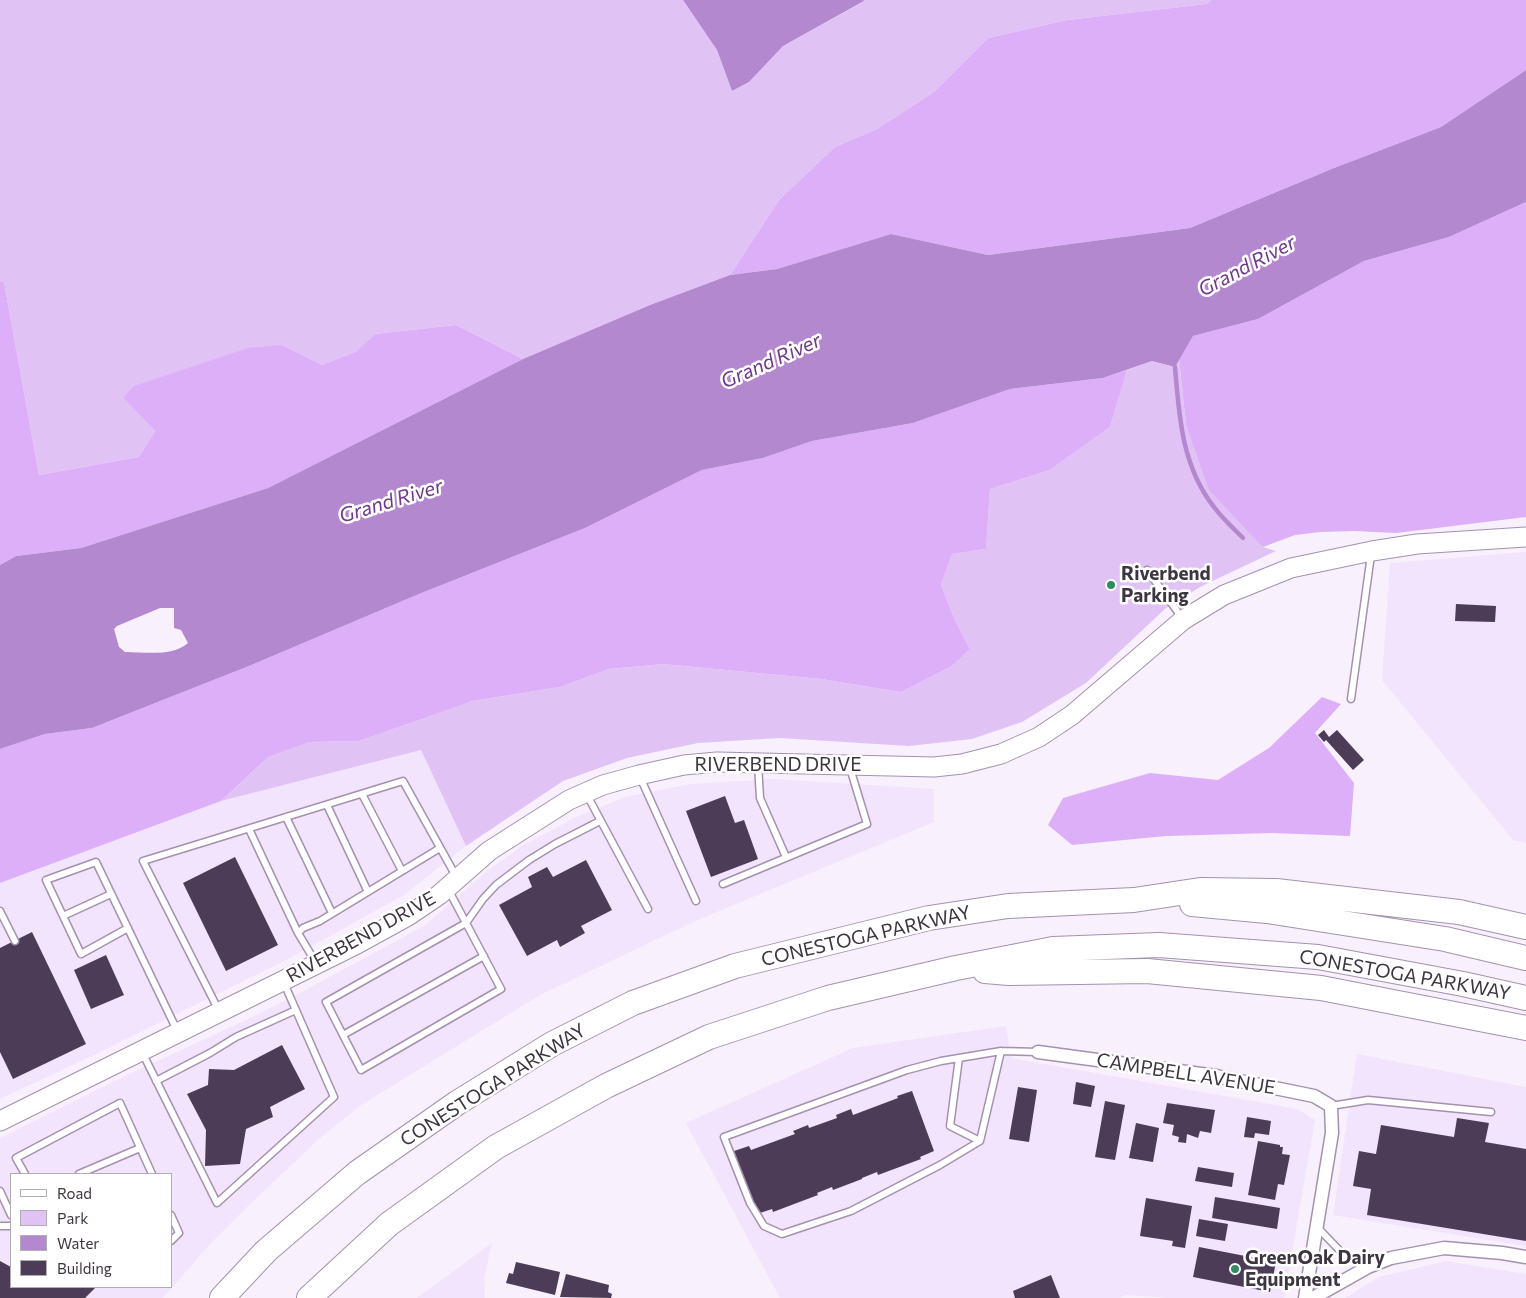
<!DOCTYPE html>
<style>
body{margin:0}
#map{position:relative;width:1526px;height:1298px;overflow:hidden;background:#f8f0fd;font-family:Commissioner,sans-serif}
canvas{display:block}
.legend{position:absolute;left:10px;top:1173px;width:162px;height:115px;box-sizing:border-box;background:#fff;border:1px solid #b1aeb3;margin:0;padding:6px 9px;list-style:none;font-size:15px;color:#3d3542}
.legend li{display:flex;align-items:center;gap:10px;height:25px}
.legend b{width:25px;border:1px solid #b1aeb3}
</style>
<div id="map">
<canvas width="1526" height="1298"></canvas>
<ul class="legend">
<li><b style="height:6px;background:#fff"></b>Road</li>
<li><b style="height:14px;background:#e1c2f5"></b>Park</li>
<li><b style="height:14px;background:#b388ce"></b>Water</li>
<li><b style="height:14px;background:#4d3c57"></b>Building</li>
</ul>
</div>
<script>
const g = document.querySelector('canvas').getContext('2d');
g.lineJoin = 'round';
function fill(path, color) { g.fillStyle = color; g.fill(path, 'evenodd'); }
function trace(path, color, width, dash) { g.strokeStyle = color; g.lineWidth = width; g.lineCap = dash ? 'butt' : 'round'; g.setLineDash(dash || []); g.stroke(path); }
function drawText(font, color, halo, rows, align = 'center') {
  g.font = font + ' Commissioner,sans-serif'; g.lineWidth = 5; g.setLineDash([]); g.textBaseline = 'middle'; g.strokeStyle = halo; g.fillStyle = color; for (const [text, x, y, turn = 0] of rows) {
    g.save(); g.translate(x, y); g.rotate((+turn || 0) * Math.PI / 180); g.textAlign = isNaN(turn) ? turn : align; if (halo) g.strokeText(text, 0, 0); g.fillText(text, 0, 0); g.restore();
  }
}
fill(new Path2D(`
 M 1526,552 L 1526,843 L 1513,840 L 1382,680 L 1390,563 Z
 M 421,750 L 466,846 L 404,895 L 288,959 L 100,1052 L 0,1099 L 0,883 L 221,801 Z
 M 773,779 L 934,789 L 934,822 L 695,921 L 540,995 L 361,1105 L 320,1138 L 248,1206 L 211,1243 L 163,1298 L 0,1298 L 0,1138 L 129,1074 L 244,1021 L 302,992 L 424,926 L 486,872 L 522,846 L 574,818 L 625,797 L 691,784 ZM 11,1174 L 171,1174 L 171,1287 L 11,1287 Z
 M 1006,1026 L 1011,1058 L 1297,1109 L 1315,1120 L 1284,1298 L 1169,1298 L 1126,1295 L 1119,1298 L 780,1298 L 686,1123 L 853,1048 Z
 M 1357,1054 L 1526,1087 L 1526,1246 L 1333,1215 Z
 M 492,1243 L 484,1279 L 485,1298 L 417,1298 Z
 M 1446,1261 L 1526,1274 L 1526,1298 L 1345,1298 L 1379,1277 Z`), '#f2e4fc');
fill(new Path2D(`
 M 0,0 L 683,0 L 717,50 L 732,91 L 749,82 L 783,46 L 863,2 L 863,0 L 1212,0 L 1206,4 L 1067,20 L 988,38 L 934,92 L 877,129 L 835,147 L 779,200 L 730,275 L 650,305 L 523,359 L 456,325 L 375,334 L 355,352 L 322,365 L 282,345 L 123,398 L 155,431 L 139,457 L 39,475 L 4,282 L 0,282 Z
 M 1179,359 L 1186,424 L 1263,547 L 1276,551 L 1202,586 L 1166,608 L 1086,683 L 1022,722 L 972,739 L 909,746 L 779,738 L 698,743 L 627,758 L 563,781 L 466,846 L 421,750 L 221,801 L 268,757 L 310,742 L 359,741 L 473,701 L 560,687 L 609,669 L 663,664 L 821,679 L 901,692 L 952,666 L 970,649 L 955,620 L 941,585 L 952,554 L 986,549 L 990,489 L 1050,470 L 1110,427 L 1127,370 L 1152,361 L 1175,367 Z`), '#e1c2f5');
fill(new Path2D(`
 M 1212,0 L 1526,0 L 1526,70 L 1441,127 L 1334,168 L 1190,228 L 988,255 L 891,234 L 777,269 L 730,275 L 779,200 L 835,147 L 877,129 L 934,92 L 988,38 L 1067,20 L 1206,4 Z
 M 1526,202 L 1526,517 L 1396,533 L 1354,531 L 1320,532 L 1295,535 L 1263,547 L 1209,490 L 1186,424 L 1179,359 L 1193,336 L 1258,319 L 1364,261 L 1449,237 Z
 M 0,282 L 4,282 L 39,475 L 139,457 L 155,431 L 123,398 L 134,386 L 248,348 L 282,345 L 322,365 L 355,352 L 375,334 L 456,325 L 523,359 L 268,488 L 81,548 L 16,556 L 0,565 Z
 M 1127,370 L 1110,427 L 1050,470 L 990,489 L 986,549 L 952,554 L 941,585 L 955,620 L 970,649 L 952,666 L 901,692 L 821,679 L 663,664 L 609,669 L 560,687 L 473,701 L 359,741 L 310,742 L 268,757 L 221,801 L 0,883 L 0,749 L 45,734 L 92,728 L 249,666 L 419,594 L 585,528 L 702,470 L 763,458 L 812,441 L 913,423 L 1010,389 L 1103,378 Z
 M 1322,697 L 1341,704 L 1315,733 L 1354,783 L 1350,836 L 1272,833 L 1166,836 L 1072,845 L 1048,825 L 1063,798 L 1150,773 L 1218,780 L 1269,748 Z`), '#dcaff8');
fill(new Path2D(`
 M 683,0 L 863,0 L 864,1 L 783,46 L 749,82 L 732,91 L 717,50 Z
 M 1526,70 L 1526,202 L 1449,237 L 1364,261 L 1258,319 L 1193,336 L 1175,367 L 1152,361 L 1103,378 L 1010,389 L 913,423 L 812,441 L 763,458 L 702,470 L 585,528 L 419,594 L 249,666 L 92,728 L 45,734 L 0,749 L 0,565 L 16,556 L 81,548 L 268,488 L 523,359 L 650,305 L 730,275 L 777,269 L 891,234 L 988,255 L 1190,228 L 1334,168 L 1441,127 ZM 160,608 L 174,608 L 174,628 L 181,630 L 188,643 C 172,657 145,652 125,652 L 119,647 L 114,629 L 117,626 Z`), '#b388ce');
trace(new Path2D(`
 M 1175,367 C 1179,416 1182,467 1214,507 C 1222,518 1233,528 1243,538`), '#b388ce', 4.5);
fill(new Path2D(`
 M 1456,604 L 1496,606 L 1495,622 L 1455,621 Z
 M 1324,730 L 1329,737 L 1337,730 L 1364,760 L 1353,770 L 1326,740 L 1324,742 L 1318,735 Z
 M 725,796 L 735,823 L 744,820 L 758,859 L 711,877 L 686,811 Z
 M 235,857 L 278,945 L 226,971 L 183,883 Z
 M 586,860 L 612,910 L 581,926 L 585,933 L 560,947 L 557,940 L 527,956 L 499,905 L 532,887 L 528,877 L 547,867 L 553,877 Z
 M 32,932 L 86,1044 L 13,1079 L 0,1052 L 0,948 Z
 M 106,955 L 124,995 L 91,1009 L 74,970 Z
 M 282,1045 L 305,1089 L 270,1107 L 273,1117 L 246,1129 L 240,1164 L 205,1166 L 206,1130 L 187,1094 L 208,1085 L 209,1069 L 234,1070 Z
 M 1076,1082 L 1095,1086 L 1091,1107 L 1073,1104 Z
 M 1018,1087 L 1037,1090 L 1029,1142 L 1009,1139 Z
 M 912,1091 L 934,1151 L 920,1157 L 921,1159 L 878,1175 L 877,1172 L 862,1178 L 862,1179 L 833,1190 L 832,1187 L 817,1193 L 818,1195 L 773,1212 L 772,1209 L 757,1214 L 734,1151 L 749,1146 L 751,1150 L 795,1134 L 793,1131 L 808,1125 L 809,1128 L 837,1118 L 836,1115 L 851,1109 L 853,1115 L 898,1098 L 897,1096 Z
 M 1105,1101 L 1125,1105 L 1115,1160 L 1095,1157 Z
 M 1167,1103 L 1215,1110 L 1211,1133 L 1200,1131 L 1198,1138 L 1187,1134 L 1186,1143 L 1178,1142 L 1179,1137 L 1172,1135 L 1174,1125 L 1163,1123 Z
 M 1247,1117 L 1271,1121 L 1269,1135 L 1255,1133 L 1254,1138 L 1244,1137 Z
 M 1457,1118 L 1489,1123 L 1485,1142 L 1526,1149 L 1526,1241 L 1367,1215 L 1371,1189 L 1353,1186 L 1359,1151 L 1376,1154 L 1381,1125 L 1454,1137 Z
 M 1136,1123 L 1159,1128 L 1153,1162 L 1129,1158 Z
 M 1258,1141 L 1280,1145 L 1280,1147 L 1283,1147 L 1282,1154 L 1290,1155 L 1284,1185 L 1278,1184 L 1275,1200 L 1248,1195 Z
 M 1198,1167 L 1234,1173 L 1232,1187 L 1195,1181 Z
 M 1215,1197 L 1280,1208 L 1277,1229 L 1212,1218 Z
 M 1146,1198 L 1192,1206 L 1185,1248 L 1172,1246 L 1173,1241 L 1140,1236 Z
 M 1199,1219 L 1228,1224 L 1225,1241 L 1196,1236 Z
 M 1199,1247 L 1276,1262 L 1270,1292 L 1193,1277 Z
 M 0,1261 L 11,1267 L 11,1287 L 96,1287 L 85,1298 L 0,1298 Z
 M 516,1262 L 560,1272 L 555,1295 L 506,1283 L 509,1273 L 513,1274 Z
 M 566,1274 L 609,1285 L 608,1292 L 612,1294 L 611,1298 L 560,1297 Z
 M 1051,1275 L 1060,1298 L 1015,1298 L 1013,1291 Z`), '#4d3c57');
const lane = new Path2D(`
 M 1147,570 L 1183,619
 M 1351,699 L 1371,555
 M 758,764 L 760,798 L 786,857
 M 640,777 L 696,901
 M 362,794 L 402,871
 M 587,795 L 648,909
 M 327,805 L 368,892
 M 286,817 L 332,913
 M 249,829 L 298,933 L 316,963
 M 723,884 L 867,824 L 850,768
 M 448,889 L 501,989 L 361,1070 L 326,1002 L 466,923 L 483,899 L 496,885 L 529,860 L 555,844 L 600,821
 M 0,911 L 15,941
 M 63,916 L 111,894
 M 128,928 L 81,954 L 46,880 L 96,862 L 173,1022 L 178,1031
 M 298,933 L 303,928 L 320,921 L 440,848
 M 219,1011 L 143,861 L 403,781 L 457,878
 M 343,1035 L 484,956
 M 1001,1051 L 980,1141 L 940,1165 L 851,1211 L 782,1234 L 764,1226 L 750,1203 L 724,1137 L 907,1070 L 941,1061 L 1001,1051 L 1038,1052
 M 142,1052 L 217,1203 L 334,1097 L 284,983
 M 959,1058 L 950,1126 L 980,1141
 M 156,1081 L 210,1053 L 236,1037 L 296,1010
 M 1331,1106 L 1368,1100 L 1491,1112
 M 25,1174 L 16,1158 L 120,1103 L 152,1174
 M 79,1174 L 140,1148
 M 0,1191 L 11,1215
 M 171,1215 L 179,1233 L 171,1241
 M 0,1226 L 11,1226
 M 1317,1227 L 1343,1254 L 1367,1267`);
const street = new Path2D(`
 M 1038,1052 L 1216,1076 L 1314,1096 L 1331,1106 L 1332,1133 L 1305,1298
 M 1313,1298 L 1368,1267 L 1391,1258 L 1444,1248 L 1502,1253 L 1526,1257`);
const secondary = new Path2D(`
 M 0,1121 L 357,944 L 408,916 L 439,895 L 489,851 L 569,800 L 603,785 L 639,775 L 684,765 L 717,762 L 934,767 L 962,764 L 1001,754 L 1039,737 L 1072,715 L 1183,620 L 1224,595 L 1291,568 L 1372,551 L 1417,544 L 1526,537`);
const highway = new Path2D(`
 M 1192,904 L 1267,911 L 1445,939 L 1526,958
 M 985,971 L 1009,973 L 1147,971 L 1321,988 L 1526,1028
 M 222,1298 L 266,1251 L 357,1173 L 457,1103 L 552,1044 L 633,1003 L 735,966 L 929,918 L 1008,906 L 1134,900 L 1200,890 L 1276,891 L 1459,912 L 1526,927
 M 309,1298 L 389,1224 L 496,1147 L 606,1086 L 709,1037 L 828,998 L 956,968 L 1053,949 L 1159,945 L 1318,957 L 1463,984 L 1526,998`);
trace(lane, '#a491b0', 9);
trace(street, '#a491b0', 15);
trace(secondary, '#a491b0', 21);
trace(highway, '#a491b0', 26);
trace(lane, '#fff', 6);
trace(street, '#fff', 12);
trace(secondary, '#fff', 19);
trace(highway, '#fff', 24);
for (const [x, y, r, color] of [
 [1111,585,5,"#338c61"],
 [1235,1269,5,"#338c61"]
]) { const dot = new Path2D(); dot.arc(x, y, r, 0, 2 * Math.PI); g.fillStyle = color; g.fill(dot); trace(dot, '#fff', 2); }
drawText('bold 19px', '#3d3542', '#fff', [
 ["Riverbend",1121,574],
 ["Parking",1121,596],
 ["GreenOak Dairy",1245,1258],
 ["Equipment",1245,1280]
], 'left');
drawText('19px', '#3d3542', '#fff', [
 ["RIVERBEND DRIVE",778,765],
 ["CONESTOGA PARKWAY",866,936,-13],
 ["RIVERBEND DRIVE",361,937,-29],
 ["CONESTOGA PARKWAY",1405,975,10],
 ["CAMPBELL AVENUE",1186,1074,9],
 ["CONESTOGA PARKWAY",493,1085,-32]
]);
drawText('italic 20px', '#6d378b', '#fff', [
 ["Grand River",1247,266,-28],
 ["Grand River",771,361,-24],
 ["Grand River",391,501,-17]
]);
</script>
